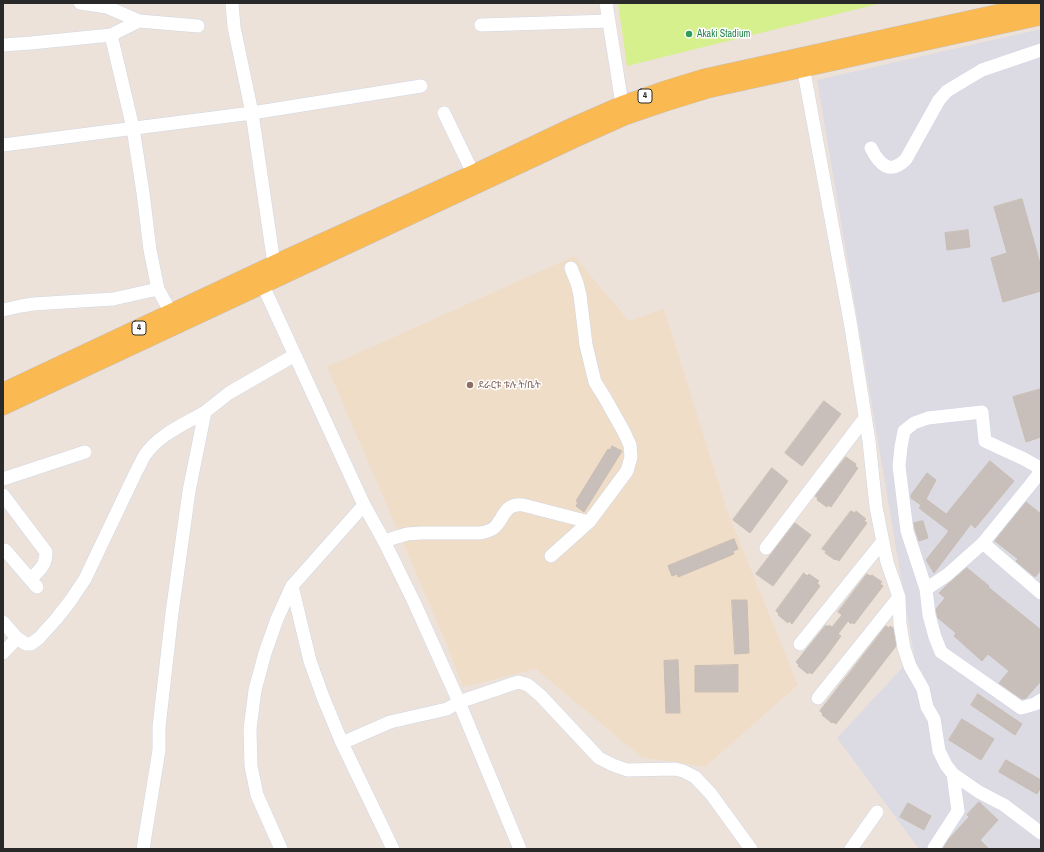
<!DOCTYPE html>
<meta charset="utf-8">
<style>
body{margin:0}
#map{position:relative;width:1044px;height:852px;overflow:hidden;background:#ede2da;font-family:"Archivo Narrow",sans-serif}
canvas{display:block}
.frame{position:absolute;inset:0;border:4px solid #292929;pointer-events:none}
</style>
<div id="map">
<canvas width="1044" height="852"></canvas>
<div class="frame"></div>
</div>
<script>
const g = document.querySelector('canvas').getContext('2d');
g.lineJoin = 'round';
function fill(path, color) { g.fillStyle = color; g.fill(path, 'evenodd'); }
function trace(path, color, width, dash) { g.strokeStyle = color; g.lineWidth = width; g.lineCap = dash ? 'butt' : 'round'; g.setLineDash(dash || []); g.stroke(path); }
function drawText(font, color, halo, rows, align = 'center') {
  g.font = font + ' "Archivo Narrow","Noto Sans Ethiopic",sans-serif'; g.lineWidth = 3; g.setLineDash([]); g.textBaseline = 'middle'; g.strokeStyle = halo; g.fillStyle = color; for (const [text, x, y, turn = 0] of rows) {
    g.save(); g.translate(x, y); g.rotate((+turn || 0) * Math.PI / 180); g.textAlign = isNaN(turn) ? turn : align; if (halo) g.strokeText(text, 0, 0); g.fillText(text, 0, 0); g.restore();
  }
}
fill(new Path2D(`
 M 1041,29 L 1041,849 L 919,849 L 837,738 L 914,655 L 817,80 Z`), '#dcdbe4');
fill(new Path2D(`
 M 574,256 L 629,321 L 664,309 L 728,513 L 798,685 L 705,767 L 641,757 L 536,669 L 463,687 L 444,638 L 327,367 Z`), '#f0ddc8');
fill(new Path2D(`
 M 618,3 L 882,3 L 627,66 Z`), '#d5f08d');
const building = new Path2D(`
 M 1022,199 L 1041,267 L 1041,291 L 1003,302 L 991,258 L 1007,253 L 994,207 Z
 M 968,230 L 970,247 L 947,250 L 945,233 Z
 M 1041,389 L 1041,437 L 1026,442 L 1013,397 Z
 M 824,401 L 841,414 L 802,466 L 785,453 Z
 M 612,446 L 622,451 L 584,512 L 576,506 L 578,502 L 576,501 L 608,449 L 610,450 Z
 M 846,457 L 856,464 L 855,466 L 858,468 L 831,507 L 828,505 L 827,507 L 817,500 L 818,498 L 815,496 Z
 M 990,461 L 1014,481 L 975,528 L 971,524 L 934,573 L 926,560 L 949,531 L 919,508 L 921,505 L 911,498 L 911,495 L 927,473 L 936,480 L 926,499 L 946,514 Z
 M 772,468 L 788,481 L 750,533 L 733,520 Z
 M 1026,502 L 1041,514 L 1041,570 L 1035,577 L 1016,561 L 1018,559 L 995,541 Z
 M 851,511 L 855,513 L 856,511 L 866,519 L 864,521 L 867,523 L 839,561 L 836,559 L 835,560 L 825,553 L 826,551 L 822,549 Z
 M 923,521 L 928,538 L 919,541 L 915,529 L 914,523 Z
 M 795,523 L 811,535 L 773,586 L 756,574 Z
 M 734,539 L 738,549 L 733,551 L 734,554 L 678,577 L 677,574 L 672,576 L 668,566 Z
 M 967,568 L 989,586 L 988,587 L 1041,630 L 1041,681 L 1026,698 L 1022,699 L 999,683 L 1009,671 L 988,654 L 982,661 L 954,636 L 956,633 L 938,618 L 936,609 L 945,598 L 939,593 L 947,585 Z
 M 804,573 L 807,576 L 809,574 L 819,581 L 817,583 L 820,586 L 792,624 L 789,621 L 788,623 L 778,615 L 779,614 L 776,611 Z
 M 867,574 L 870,576 L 872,575 L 882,582 L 880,584 L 883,586 L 854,624 L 852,622 L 851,624 L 848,621 L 838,634 L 841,636 L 825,658 L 812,674 L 809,672 L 808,674 L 798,666 L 799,665 L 796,662 L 826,625 L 828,627 L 829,625 L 832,627 L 842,615 L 838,612 Z
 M 732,600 L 747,600 L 749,653 L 735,654 Z
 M 886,626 L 889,628 L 890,626 L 893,628 L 896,646 L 836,724 L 833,722 L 832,723 L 822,715 L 823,714 L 820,711 Z
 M 678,660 L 680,713 L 666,713 L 664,661 Z
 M 738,665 L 738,692 L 695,692 L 695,666 Z
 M 978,694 L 1022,724 L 1015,735 L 971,705 Z
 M 962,719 L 994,739 L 981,760 L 949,740 Z
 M 1006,760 L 1041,780 L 1041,787 L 1037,794 L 999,772 Z
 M 979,802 L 998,820 L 980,840 L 989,849 L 943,849 L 949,839 L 969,817 L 967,815 Z
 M 908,803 L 931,816 L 924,830 L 900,817 Z`);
fill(building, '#c8bfba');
trace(building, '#c8beb3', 1);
const minor = new Path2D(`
 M 80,3 L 107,7 L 139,21 L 198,26
 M 232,3 L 234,27 L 252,113 L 274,264
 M 606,3 L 622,104
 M 139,21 L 111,35 L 133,128 L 143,193 L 150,250 L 158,289 L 171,313
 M 481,25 L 609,21
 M 3,45 L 31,43 L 111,35
 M 802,61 L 850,321 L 869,441 L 876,507 L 887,562 L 899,597 L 900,624 L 904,648 L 910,666 L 923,689 L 927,707 L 934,719 L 939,751 L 946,765 L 953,774 L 979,792 L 1004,805 L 1041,833
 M 444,113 L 473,173
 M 3,145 L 252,113 L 421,86
 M 871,148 C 879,164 890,176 906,159 L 939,100 L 947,91 L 982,70 L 1041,50
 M 259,277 L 317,403 L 364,505 L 384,541 L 414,602 L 459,702 L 520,849
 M 3,310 L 21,306 L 33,304 L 113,299 L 158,289
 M 3,479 L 85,452
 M 3,495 L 46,552 C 46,566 40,569 31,579
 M 384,541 L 407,534 L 421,533 L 480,533 C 485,532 491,531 495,527 C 505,516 505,503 523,505 L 589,522
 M 983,543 L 1041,593
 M 766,548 L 865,418
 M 5,550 L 37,587
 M 551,556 L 589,522 L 627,471 L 631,457 L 630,445 L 624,432 L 605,398 L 595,382 L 586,345 L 580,295 L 577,283 L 571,268
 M 292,586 L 310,661 L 323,697 L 342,743
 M 926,589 L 947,575 L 983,543 L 1031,484 L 1038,475 L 1040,468 L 1024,459 L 985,441 L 982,412 L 928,418 L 914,423 L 904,431 L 901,447 L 899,466 L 907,531 L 926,589 L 929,615 L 935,637 L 941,652 L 1021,708 L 1035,704 L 1041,700
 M 3,622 L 17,638 L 26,644 L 31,644 L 39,638 L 57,618 L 71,600 L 85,579 L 136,472 C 139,467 141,461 145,455 C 158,435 185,424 205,412
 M 800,644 L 883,541
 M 3,653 L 17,638
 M 818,698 L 899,597
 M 934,848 L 958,811 L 953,774
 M 143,849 L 159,750 L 159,727 L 172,613 L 189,491 L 205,412 L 229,393 L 295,355
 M 281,849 L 257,795 L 251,766 L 250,729 L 255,690 L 265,653 L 277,619 L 292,586 L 364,505
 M 393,849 L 342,743 L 390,722 L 447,709 L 459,702 L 518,682 L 522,683 L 528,685 L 541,696 L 599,758 L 613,765 L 627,770 L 675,769 L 683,771 L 695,777 L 711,794 L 751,849
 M 851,849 L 877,812`);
const major = new Path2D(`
 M 3,391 L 290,256 L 473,173 L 574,125 L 622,104 L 665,89 L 704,77 L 1041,3
 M 3,407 L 578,138 L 625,117 L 666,103 L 708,90 L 1041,17`);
trace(minor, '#cfd6e3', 14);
trace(major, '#c3c3c3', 17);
trace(minor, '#fff', 13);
trace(major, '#fab951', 16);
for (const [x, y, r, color] of [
 [689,34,4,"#2e9e5b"],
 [470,385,4,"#8d6e63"]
]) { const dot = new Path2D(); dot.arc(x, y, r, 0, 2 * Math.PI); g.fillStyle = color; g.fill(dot); trace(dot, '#fff', 1.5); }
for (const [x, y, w] of [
 [645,96,14],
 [139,328,14]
]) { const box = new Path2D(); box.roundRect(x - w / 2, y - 7, w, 14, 3); g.fillStyle = '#fff'; g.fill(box); trace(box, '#292929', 1); }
drawText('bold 9px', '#292929', null, [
 ["4",645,96],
 ["4",139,328]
]);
drawText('10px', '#27864d', '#fff', [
 ["Akaki Stadium",697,34]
], 'left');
drawText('10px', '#785e54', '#fff', [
 ["ደራርቱ ቱሉ ት/ቤት",478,385]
], 'left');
</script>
